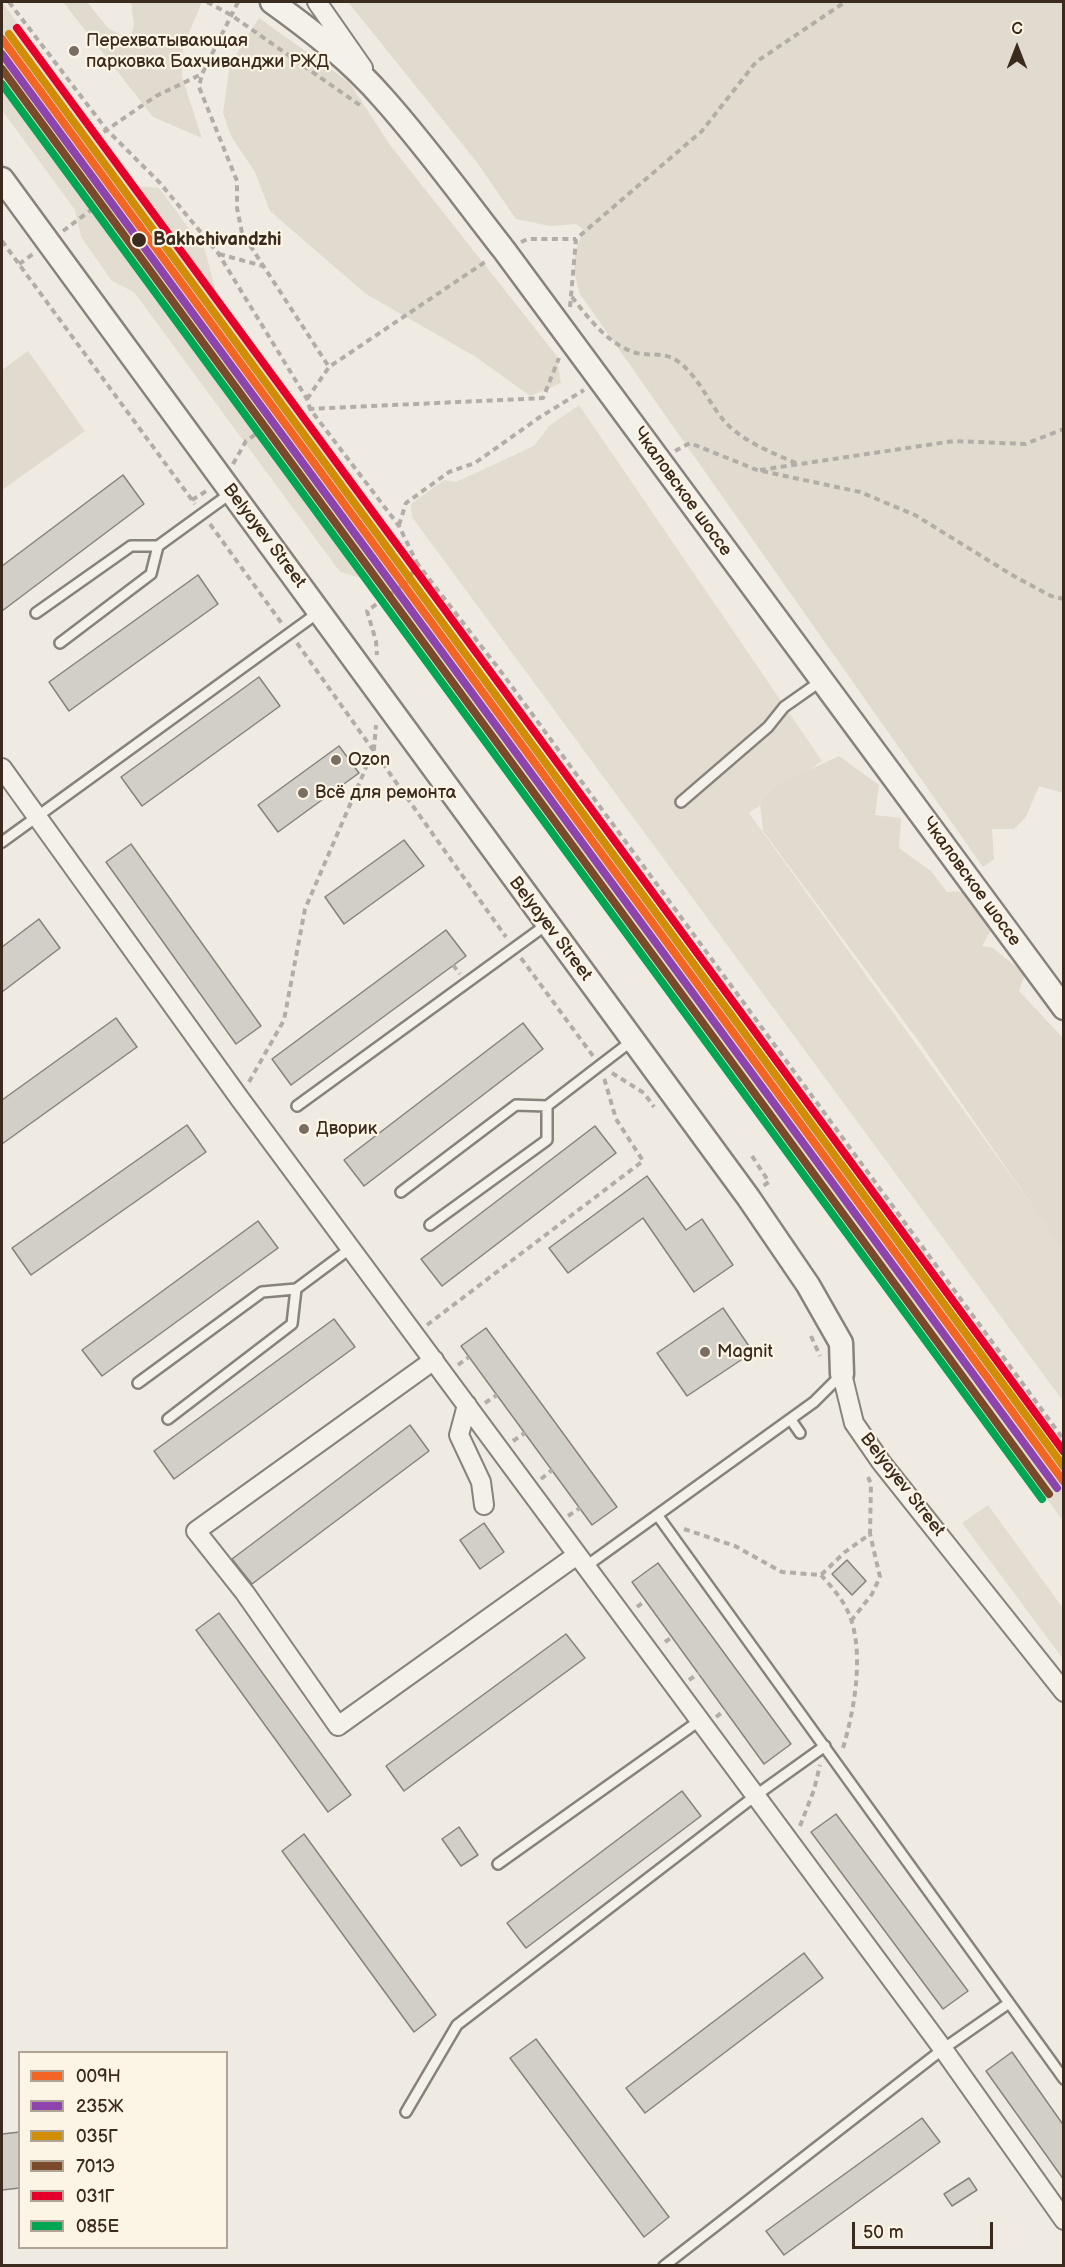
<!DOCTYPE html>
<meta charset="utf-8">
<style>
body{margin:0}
#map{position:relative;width:1065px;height:2267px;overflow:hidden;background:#efebe2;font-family:"Balsamiq Sans",sans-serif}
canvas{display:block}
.frame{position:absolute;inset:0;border:3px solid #3b2a1e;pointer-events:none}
.legend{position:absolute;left:18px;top:2051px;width:210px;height:198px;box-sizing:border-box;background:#fcf5e5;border:2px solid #afa495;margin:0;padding:8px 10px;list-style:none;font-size:18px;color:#3b2a1e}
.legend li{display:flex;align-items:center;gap:12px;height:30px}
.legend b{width:30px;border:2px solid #afa495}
.north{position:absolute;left:987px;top:18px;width:60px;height:60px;-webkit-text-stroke:4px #fcf5e5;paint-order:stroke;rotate:0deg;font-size:16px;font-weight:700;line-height:24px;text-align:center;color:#3b2a1e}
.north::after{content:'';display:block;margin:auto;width:21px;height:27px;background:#3b2a1e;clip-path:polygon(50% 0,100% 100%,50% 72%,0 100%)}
.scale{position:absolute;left:852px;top:2222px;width:141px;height:27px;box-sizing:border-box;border:3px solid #3b2a1e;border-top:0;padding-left:8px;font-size:18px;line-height:21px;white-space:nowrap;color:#3b2a1e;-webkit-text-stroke:4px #fcf5e5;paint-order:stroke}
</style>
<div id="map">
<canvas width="1065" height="2267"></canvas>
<div class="frame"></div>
<ul class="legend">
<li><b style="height:8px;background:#f26522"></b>009Н</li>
<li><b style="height:8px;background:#8e44ad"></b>235Ж</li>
<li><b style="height:8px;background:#d18d06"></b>035Г</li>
<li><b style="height:8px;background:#7a4b2a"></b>701Э</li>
<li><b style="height:8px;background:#e4002b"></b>031Г</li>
<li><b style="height:8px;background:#00a651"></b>085Е</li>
</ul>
<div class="north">С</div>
<div class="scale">50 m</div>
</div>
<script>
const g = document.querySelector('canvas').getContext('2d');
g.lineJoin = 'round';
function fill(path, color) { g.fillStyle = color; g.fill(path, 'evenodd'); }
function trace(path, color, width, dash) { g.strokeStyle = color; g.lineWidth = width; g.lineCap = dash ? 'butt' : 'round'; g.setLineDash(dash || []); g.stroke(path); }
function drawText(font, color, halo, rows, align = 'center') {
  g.font = font + ' "Balsamiq Sans",sans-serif'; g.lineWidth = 4.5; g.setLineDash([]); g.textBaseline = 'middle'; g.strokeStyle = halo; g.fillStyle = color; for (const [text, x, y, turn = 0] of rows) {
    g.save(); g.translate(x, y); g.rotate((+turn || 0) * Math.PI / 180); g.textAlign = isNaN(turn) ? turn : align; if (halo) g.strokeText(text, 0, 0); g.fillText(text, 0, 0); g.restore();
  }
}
fill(new Path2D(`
 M 2,2 L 137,186 L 159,188 L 205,250 L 217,296 L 391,534 L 399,571 L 1063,1468 L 1063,1521 L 589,870 L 375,582 L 340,572 L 134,292 L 112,281 L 81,237 L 75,210 L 2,110 Z
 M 579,405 L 822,761 L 749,813 L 1063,1248 L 1063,1401 L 412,517 L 411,504 L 444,480 L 456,482 L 534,446 L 549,426 Z
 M 988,1505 L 1063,1608 L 1063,1659 L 962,1523 Z`), '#e3dcd0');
fill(new Path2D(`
 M 63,2 L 87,2 L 108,28 L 130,40 L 134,25 L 131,2 L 202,2 L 183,47 L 182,77 L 202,138 L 153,117 Z
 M 348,2 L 1063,2 L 1063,793 L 1039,786 L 1026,817 L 1014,829 L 992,829 L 994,859 L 983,867 L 580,294 C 572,267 572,256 584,230 L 576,224 L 550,226 L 516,219 L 476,161 Z
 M 259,18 L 349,82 L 390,145 L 556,355 L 561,383 L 530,396 L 476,357 L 366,294 L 270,211 L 255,172 L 231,136 L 223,113 L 230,64 Z
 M 28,351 L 85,431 L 2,490 L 2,370 Z
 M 839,756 L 879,785 L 875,815 L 901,818 L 899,848 L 932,872 L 947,892 L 966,891 L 992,928 L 982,946 L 993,948 L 1025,974 L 1019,991 L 1063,1038 L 1063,1250 L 920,1043 L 763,831 L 760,803 L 781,783 Z`), '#e1dace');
const building = new Path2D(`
 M 123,475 L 144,504 L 2,611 L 2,566 Z
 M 198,575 L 218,604 L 69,711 L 49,682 Z
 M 259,677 L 280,706 L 142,806 L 121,777 Z
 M 339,746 L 359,773 L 278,832 L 258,805 Z
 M 404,840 L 424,866 L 344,924 L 325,897 Z
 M 131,844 L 261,1026 L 236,1044 L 106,862 Z
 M 39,919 L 60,948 L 2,992 L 2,947 Z
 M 446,930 L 466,956 L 291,1085 L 272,1059 Z
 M 116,1018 L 137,1047 L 2,1144 L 2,1100 Z
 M 523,1023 L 543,1049 L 364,1186 L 344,1160 Z
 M 187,1125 L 206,1152 L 31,1275 L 12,1248 Z
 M 595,1126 L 616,1153 L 442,1286 L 421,1259 Z
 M 647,1176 L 686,1230 L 702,1219 L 733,1265 L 694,1292 L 643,1218 L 568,1273 L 549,1248 Z
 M 258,1221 L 278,1248 L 102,1376 L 82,1350 Z
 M 723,1308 L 753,1352 L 687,1396 L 657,1353 Z
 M 334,1319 L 355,1347 L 174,1479 L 154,1451 Z
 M 486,1328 L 617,1507 L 592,1525 L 461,1346 Z
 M 410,1425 L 429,1451 L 252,1584 L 232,1559 Z
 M 484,1523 L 504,1552 L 480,1569 L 460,1540 Z
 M 847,1560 L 866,1581 L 852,1595 L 832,1574 Z
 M 658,1563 L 791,1744 L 764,1764 L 632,1582 Z
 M 219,1613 L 351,1795 L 328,1812 L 196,1630 Z
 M 566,1634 L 585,1658 L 404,1791 L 386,1766 Z
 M 682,1791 L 701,1816 L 526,1948 L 507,1923 Z
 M 836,1814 L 968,1991 L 943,2009 L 811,1832 Z
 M 459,1827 L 478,1855 L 461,1866 L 442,1839 Z
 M 304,1834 L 436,2015 L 414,2032 L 282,1851 Z
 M 804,1953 L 823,1978 L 645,2113 L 626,2088 Z
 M 536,2039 L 669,2217 L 644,2237 L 510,2058 Z
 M 1012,2052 L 1064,2126 L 1064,2180 L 986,2071 Z
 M 922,2118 L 940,2142 L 784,2255 L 766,2231 Z
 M 20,2132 L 20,2188 L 2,2190 L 2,2134 Z
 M 969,2178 L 977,2190 L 952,2206 L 944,2194 Z`);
fill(building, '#d2cec8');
trace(building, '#87827b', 1.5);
const service = new Path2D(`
 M 36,613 L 131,546 L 158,546
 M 60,643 L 151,574 L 158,546 L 231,493
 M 681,802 L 768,727 L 784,707 L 821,681
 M 2,842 L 319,612
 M 297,1106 L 546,925
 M 401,1192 L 516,1105 L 547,1106
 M 430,1225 L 547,1140 L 547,1106 L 633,1040
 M 138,1383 L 262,1292 L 296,1289 L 351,1248
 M 168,1419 L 292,1324 L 296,1289
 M 791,1420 L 800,1433
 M 658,1516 L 1064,2079
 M 585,1567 L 814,1402 L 842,1374
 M 498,1864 L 699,1721
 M 406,2112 L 457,2025 L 755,1796 L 825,1746
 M 664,2266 L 943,2049 L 1009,2003`);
const minor = new Path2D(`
 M 317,2 L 363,68
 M 2,768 L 240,1099 L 943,2049 L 1064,2220
 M 434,1360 L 196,1531 L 245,1593 L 338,1726 L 577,1555
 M 842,1374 L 854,1423 L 881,1462 L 1064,1692
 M 467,1405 L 459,1435 L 481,1482 L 484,1505`);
const tertiary = new Path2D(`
 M 272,2 C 311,30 351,61 383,98 C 426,146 464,199 504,250 L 1064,1008
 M 2,179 L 748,1197 L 808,1285 L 841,1343 L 842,1374`);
trace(service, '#87827b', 14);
trace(minor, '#87827b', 22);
trace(tertiary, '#87827b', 27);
trace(new Path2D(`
 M 9,2 L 106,129 L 160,183 L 218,253 L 307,399 L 310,409 L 399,526 L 416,561 L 410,580 L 367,611 L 376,641 L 377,655
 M 207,2 L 231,15 L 361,106
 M 238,2 L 202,74 L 199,87 L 237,181 L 237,208 L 242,233 L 329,367
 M 95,138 L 156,96 L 202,74
 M 63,231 L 91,210
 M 2,241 L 195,504
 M 521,242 L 528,239 L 576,239
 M 219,254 L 263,266
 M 19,264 L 33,254
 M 572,297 C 589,319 608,344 636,353 C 649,356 664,352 676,360 C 701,377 709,407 730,427 C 749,444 775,454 798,464
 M 570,307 L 576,239 L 702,131 L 756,62 L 845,2
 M 307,399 L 329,367 L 488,260
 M 300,416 L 310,409 L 543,398 L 559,358
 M 675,451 L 690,443 L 757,470 L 860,492 L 915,515 L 1012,575 L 1051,596 L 1064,599
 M 233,464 L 246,441 L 256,434
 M 760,470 L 954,441 L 1025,444 L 1064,429
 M 192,500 L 208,490
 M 210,524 L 283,625
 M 399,525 L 406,503 L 449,472 L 475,463 L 540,417 L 584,390
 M 416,562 L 502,673 L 1064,1440
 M 297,643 L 506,937
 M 521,958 L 593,1056
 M 453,965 L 460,974
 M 612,1073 L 644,1093 L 654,1107
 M 249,1082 L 284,1020 L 305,909 L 374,749 L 376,725
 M 752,1156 L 769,1182 L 763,1186
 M 427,1325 L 643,1161 L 616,1119 L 604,1078
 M 811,1336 L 820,1356
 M 458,1365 L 469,1357
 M 485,1403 L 497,1395
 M 513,1441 L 525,1433
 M 541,1479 L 552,1470
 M 568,1516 L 580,1508
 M 684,1529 L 735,1546 L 782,1572 L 821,1575 L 845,1552 L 870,1534 L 871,1484 L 868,1477
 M 821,1575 C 829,1584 838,1594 844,1604 C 867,1642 855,1708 843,1748
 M 637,1607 L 645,1601
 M 851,1621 L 872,1594 L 880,1577 L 870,1534
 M 665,1642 L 672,1637
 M 689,1680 L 699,1673
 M 716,1717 L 725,1710
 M 800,1826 L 814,1790 L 820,1765`), '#b2aea7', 4, [6, 4.5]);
trace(service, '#f4f1ea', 9);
trace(minor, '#f4f1ea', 18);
trace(tertiary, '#f4f1ea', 22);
trace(new Path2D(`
 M 2,39 L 1064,1482`), '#f26522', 8);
trace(new Path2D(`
 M 2,54 L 1057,1488`), '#8e44ad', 8);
trace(new Path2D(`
 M 9,34 L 1064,1467`), '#d18d06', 8);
trace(new Path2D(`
 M 2,69 L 1049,1494`), '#7a4b2a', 8);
trace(new Path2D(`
 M 17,28 L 1064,1452`), '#e4002b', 8);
trace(new Path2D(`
 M 2,84 L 1042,1499`), '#00a651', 8);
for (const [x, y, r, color] of [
 [74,51,6,"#7a6e63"],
 [139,240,8,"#3b2a1e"],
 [336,760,6,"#7a6e63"],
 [303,793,6,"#7a6e63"],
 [304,1129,6,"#7a6e63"],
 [705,1352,6,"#7a6e63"]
]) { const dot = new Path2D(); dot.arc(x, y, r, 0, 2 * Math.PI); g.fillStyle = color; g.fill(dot); trace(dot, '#fcf5e5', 2); }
drawText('18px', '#3b2a1e', '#fcf5e5', [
 ["Перехватывающая",86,41],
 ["парковка Бахчиванджи РЖД",86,62],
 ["Ozon",348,760],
 ["Всё для ремонта",315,793],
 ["Дворик",316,1129],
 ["Magnit",717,1352]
], 'left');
drawText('bold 18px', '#3b2a1e', '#fcf5e5', [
 ["Bakhchivandzhi",153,240]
], 'left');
drawText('18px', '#3b2a1e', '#fcf5e5', [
 ["Чкаловское шоссе",682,492,54],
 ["Belyayev Street",264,536,53],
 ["Чкаловское шоссе",971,882,54],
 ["Belyayev Street",550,929,53],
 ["Belyayev Street",902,1485,52]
]);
</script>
